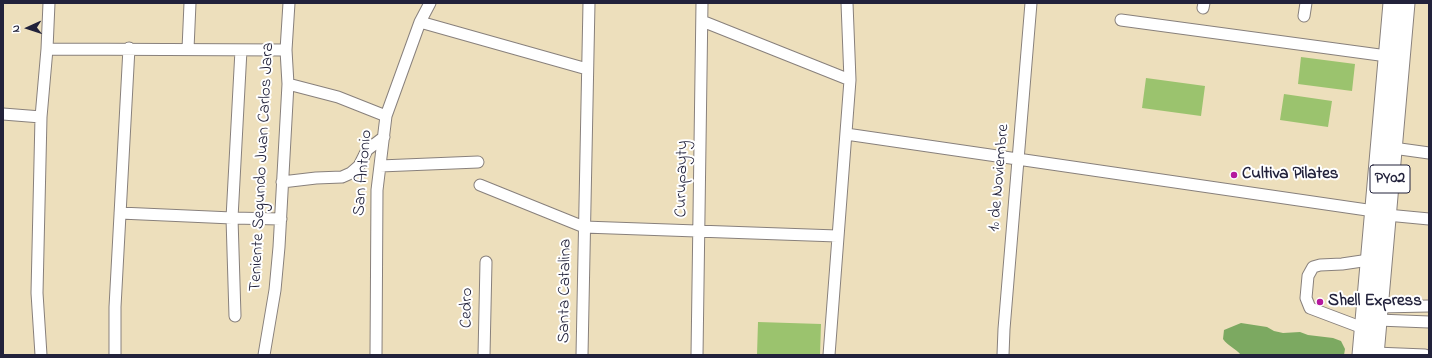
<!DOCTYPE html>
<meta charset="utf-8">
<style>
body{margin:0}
#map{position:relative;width:1432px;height:358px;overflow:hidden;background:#eddfbc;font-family:"Indie Flower",sans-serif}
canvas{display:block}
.frame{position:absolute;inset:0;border:4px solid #22223b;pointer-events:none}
.north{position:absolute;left:8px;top:8px;width:40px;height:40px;-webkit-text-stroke:3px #fff;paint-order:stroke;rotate:267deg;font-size:11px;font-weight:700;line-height:16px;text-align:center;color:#22223b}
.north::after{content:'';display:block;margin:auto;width:14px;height:18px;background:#22223b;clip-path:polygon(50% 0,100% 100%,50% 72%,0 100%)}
</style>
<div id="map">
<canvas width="1432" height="358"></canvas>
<div class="frame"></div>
<div class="north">N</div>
</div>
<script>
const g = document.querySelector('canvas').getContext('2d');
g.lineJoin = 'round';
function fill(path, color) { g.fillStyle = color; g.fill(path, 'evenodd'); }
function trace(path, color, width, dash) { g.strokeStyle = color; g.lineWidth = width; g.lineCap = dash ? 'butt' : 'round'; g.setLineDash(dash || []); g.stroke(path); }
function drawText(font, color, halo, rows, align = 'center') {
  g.font = font + ' "Indie Flower",sans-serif'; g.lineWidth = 4; g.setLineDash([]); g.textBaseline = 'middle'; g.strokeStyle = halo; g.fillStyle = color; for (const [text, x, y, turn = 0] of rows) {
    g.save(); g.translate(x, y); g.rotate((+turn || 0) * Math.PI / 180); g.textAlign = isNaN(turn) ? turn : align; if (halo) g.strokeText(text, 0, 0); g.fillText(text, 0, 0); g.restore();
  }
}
fill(new Path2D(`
 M 1301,57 L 1355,64 L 1352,91 L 1298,84 Z
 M 1146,78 L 1205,86 L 1201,116 L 1142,108 Z
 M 1284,94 L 1332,101 L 1328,127 L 1280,120 Z
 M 758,322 L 821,324 L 820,355 L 757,355 Z`), '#9bc36e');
fill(new Path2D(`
 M 1241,323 L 1267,327 L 1274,331 L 1283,333 L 1300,332 L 1308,335 L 1333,338 L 1341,341 L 1345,349 L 1344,355 L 1248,355 L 1242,354 L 1241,355 C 1235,348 1228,346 1223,339 L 1224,330 Z`), '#7ca961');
const minor = new Path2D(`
 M 1203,8 L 1204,3
 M 1304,16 L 1306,3
 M 1121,20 L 1387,56
 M 702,21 L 850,80
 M 420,22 L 587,69
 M 47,49 L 286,50
 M 188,49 L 190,3
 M 288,84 L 338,97 L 386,116
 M 3,114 L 41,117
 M 846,134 L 1374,211
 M 1393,148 L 1429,153
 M 380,166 L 478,162
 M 282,182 L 316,178 L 342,177 L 351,173 L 359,166 L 367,150 L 384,137
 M 480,185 L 584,227 L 837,236
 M 120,213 L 232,218 L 281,219
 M 1387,215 L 1429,219
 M 1379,307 L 1429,306
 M 235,316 L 232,218 L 241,50
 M 1378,320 L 1429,322
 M 1363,328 L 1310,308 L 1306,298 L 1308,276 L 1313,267 L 1320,265 L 1342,264 L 1369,260
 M 1375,353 L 1425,355
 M 41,355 L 37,293 L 41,117 L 47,49 L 49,3
 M 115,355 L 115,307 L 129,48
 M 264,355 L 275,290 L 279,247 L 288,84 L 286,50 L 289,3
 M 376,355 L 377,190 L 386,116 L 420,22 L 430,3
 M 484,355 L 486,262
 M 582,355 L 589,3
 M 697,355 L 702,3
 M 829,355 L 850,80 L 847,3
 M 1003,355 L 1004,329 L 1031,3`);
const highway = new Path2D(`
 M 1361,355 L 1392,3
 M 1375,355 L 1406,3`);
trace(minor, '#88807c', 13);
trace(highway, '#88807c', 19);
trace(minor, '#fff', 11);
trace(highway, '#fff', 17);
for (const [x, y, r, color] of [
 [1234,175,4,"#b5179e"],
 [1320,302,4,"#b5179e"]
]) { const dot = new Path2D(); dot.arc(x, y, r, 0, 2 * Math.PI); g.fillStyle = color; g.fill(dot); trace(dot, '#fff', 1.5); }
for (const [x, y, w] of [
 [1390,179,40]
]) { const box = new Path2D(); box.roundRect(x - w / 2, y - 14, w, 28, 3); g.fillStyle = '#fff'; g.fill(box); trace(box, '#22223b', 1); }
drawText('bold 16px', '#22223b', null, [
 ["PY02",1390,179]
]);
drawText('17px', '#22223b', '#fff', [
 ["Teniente Segundo Juan Carlos Jara",263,167,-87],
 ["San Antonio",364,173,-85],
 ["1º de Noviembre",1000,178,-85],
 ["Curupayty",683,179,-89],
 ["Santa Catalina",566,291,-89],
 ["Cedro",468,308,-89]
]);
drawText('bold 17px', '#22223b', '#fff', [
 ["Cultiva Pilates",1242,175],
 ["Shell Express",1328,302]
], 'left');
</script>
